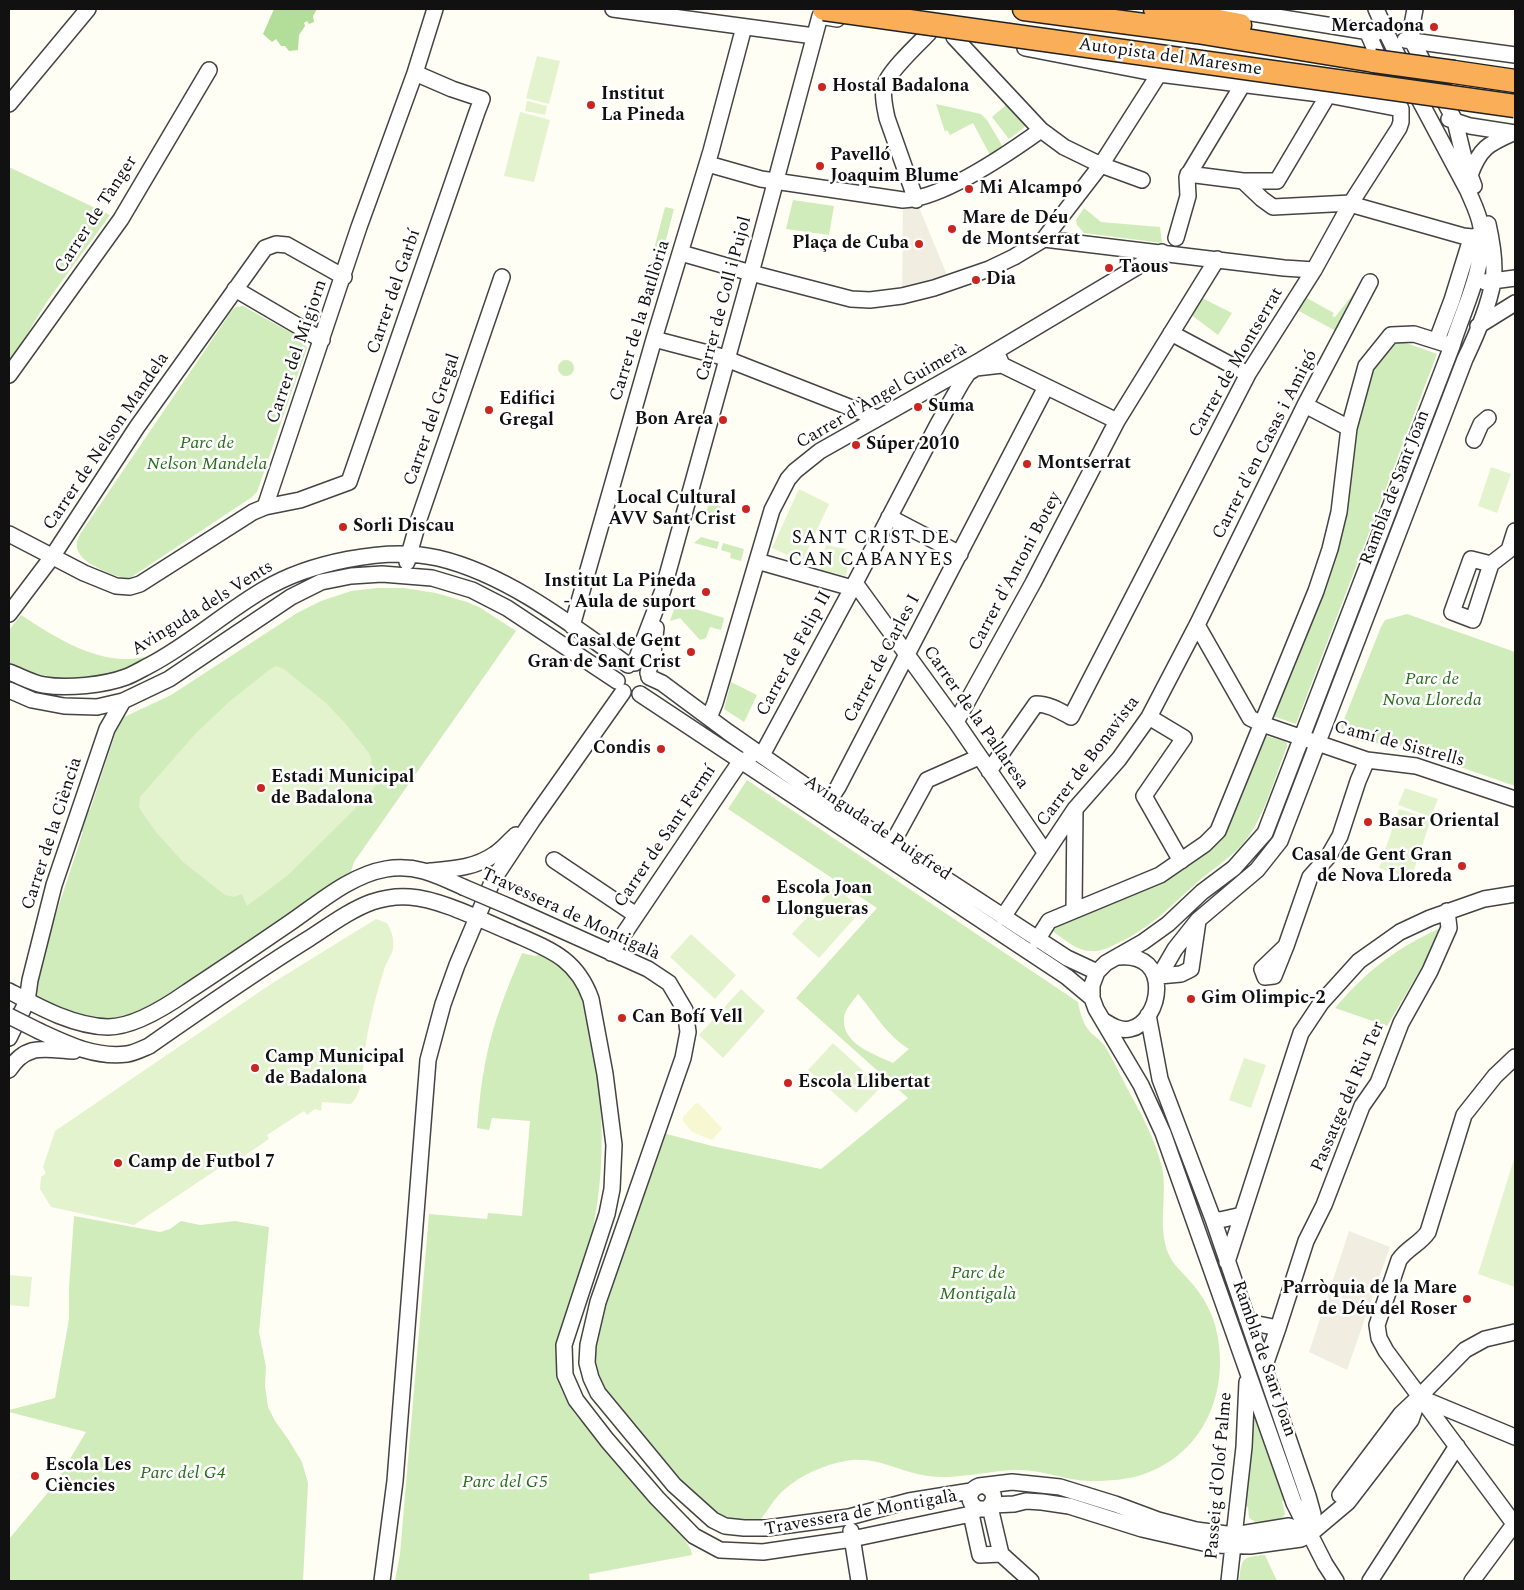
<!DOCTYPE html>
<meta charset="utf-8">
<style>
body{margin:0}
#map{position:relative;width:1524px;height:1590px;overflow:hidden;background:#fffef4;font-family:Spectral,serif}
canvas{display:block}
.frame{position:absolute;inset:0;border:10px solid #111;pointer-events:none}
</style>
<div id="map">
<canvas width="1524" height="1590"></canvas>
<div class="frame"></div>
</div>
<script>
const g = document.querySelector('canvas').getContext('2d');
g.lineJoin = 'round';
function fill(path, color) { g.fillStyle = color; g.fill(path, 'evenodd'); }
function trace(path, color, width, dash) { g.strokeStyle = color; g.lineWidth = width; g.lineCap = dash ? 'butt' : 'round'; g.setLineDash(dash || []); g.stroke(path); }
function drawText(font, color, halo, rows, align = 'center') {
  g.font = font + ' Spectral,serif'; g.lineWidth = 5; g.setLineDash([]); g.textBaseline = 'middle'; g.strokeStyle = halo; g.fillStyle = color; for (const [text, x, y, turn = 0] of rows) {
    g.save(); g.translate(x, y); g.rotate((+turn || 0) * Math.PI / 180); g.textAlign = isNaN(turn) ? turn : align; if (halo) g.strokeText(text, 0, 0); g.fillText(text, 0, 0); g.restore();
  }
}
fill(new Path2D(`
 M 698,1103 L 721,1127 L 722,1129 L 712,1140 L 692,1132 L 683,1121 L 683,1117 L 695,1104 Z`), '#f7f7d2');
fill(new Path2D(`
 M 936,104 L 981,114 L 987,120 L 1003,147 L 990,155 L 973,123 L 950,135 L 947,130 L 945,132 Z
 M 1006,105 L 1026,126 L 1009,139 L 992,117 Z
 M 9,167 L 110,215 L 46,303 L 9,364 Z
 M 793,200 L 834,206 L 829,235 L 786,229 Z
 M 665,207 L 674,209 L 663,251 L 654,249 Z
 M 1084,208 L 1101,222 L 1160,227 L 1162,243 L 1084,233 L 1077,225 L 1076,220 Z
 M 1354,293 L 1356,294 L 1336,331 L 1297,310 L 1305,297 L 1334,313 L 1332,316 L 1335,317 Z
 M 1200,297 L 1232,313 L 1218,335 L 1190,314 Z
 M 243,306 L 304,340 L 307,348 L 257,492 L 252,497 L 130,578 C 118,579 84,564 79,553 C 75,546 77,540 80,534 L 233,309 L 236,307 Z
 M 1395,339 L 1437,354 L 1296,724 L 1270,715 L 1320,592 L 1354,428 L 1370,368 Z
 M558 368a8 8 0 1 1 16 0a8 8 0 1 1-16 0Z
 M 709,503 L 721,506 L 716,523 L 704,519 Z
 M 701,537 L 719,542 L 717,549 L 694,543 Z
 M 723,543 L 744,549 L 741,561 L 730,558 L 731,553 L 721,550 Z
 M 377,588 L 404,588 L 436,593 L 467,602 L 479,607 L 516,631 L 354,862 L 349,878 L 146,1011 L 109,1021 L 83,1018 L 37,999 L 34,995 L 48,925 L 52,926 L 83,832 L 78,830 L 85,809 L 90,810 L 119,722 L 122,718 L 171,695 L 297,613 L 321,601 L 351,591 Z
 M 676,603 L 724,618 L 721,630 L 710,627 L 706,638 L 700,640 L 680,618 L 670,621 Z
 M 1407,614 L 1515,652 L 1515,786 L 1394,744 L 1367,743 L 1350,738 L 1341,727 L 1381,627 L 1385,620 Z
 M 21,615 C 59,640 106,670 152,655 L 153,657 C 101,681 63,688 9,663 L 9,630 Z
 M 731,682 L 757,695 L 744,722 L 724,709 Z
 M 1263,735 L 1284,741 L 1287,743 L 1287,746 C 1276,774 1268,805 1252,831 C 1239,853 1219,864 1200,880 C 1171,905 1153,927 1116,944 C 1108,948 1100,952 1091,951 C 1076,951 1063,938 1051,930 L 1061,919 L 1212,846 Z
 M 747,780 L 1078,1002 C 1080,1013 1083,1024 1091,1033 C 1096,1037 1101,1041 1105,1046 C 1113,1060 1120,1074 1127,1088 C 1141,1113 1155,1139 1162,1167 C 1168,1197 1156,1229 1170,1257 C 1174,1265 1182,1272 1188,1279 C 1202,1294 1213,1312 1217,1333 C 1229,1391 1205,1451 1147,1473 C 1130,1480 1108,1481 1090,1481 C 1067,1481 1044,1470 1019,1470 C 989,1470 959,1480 928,1476 C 898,1472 877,1455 845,1461 C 824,1465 801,1475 785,1489 C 775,1497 768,1510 761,1519 C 715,1525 698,1499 671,1468 C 652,1448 633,1427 616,1405 C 609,1395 600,1385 596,1373 C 586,1338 626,1246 639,1210 C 648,1184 655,1159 663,1133 L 712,1146 L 821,1169 L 908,1098 L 796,998 L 877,908 L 728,809 ZM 858,994 C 875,1013 886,1035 909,1049 L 893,1063 C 874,1054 841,1044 844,1017 C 845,1009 854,1000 858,994 Z
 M 1438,929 L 1440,931 L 1440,936 L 1387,1026 L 1335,1008 C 1367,971 1393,950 1438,929 Z
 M 522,953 L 535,956 L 540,954 C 552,959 564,968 572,979 C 584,996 587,1017 591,1036 C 604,1100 606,1164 593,1228 C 588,1257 577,1284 568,1312 C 562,1330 555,1347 557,1367 C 558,1384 565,1399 574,1413 L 683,1537 L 691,1550 L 692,1555 L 589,1574 L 590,1581 L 395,1581 L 400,1554 L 429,1214 L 487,1219 L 488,1213 L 522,1216 L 530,1121 L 492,1118 L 489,1130 L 477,1128 C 479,1105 481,1082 486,1059 C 493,1023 507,988 522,953 Z
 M 1246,988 L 1256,992 L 1253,1000 L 1243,996 Z
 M 74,1216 L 160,1232 L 170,1229 L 181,1221 L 200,1225 L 235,1221 L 269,1227 L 259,1332 L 266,1367 L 265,1386 L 268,1407 L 275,1421 L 288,1439 L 302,1462 L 308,1483 L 303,1581 L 9,1581 L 9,1539 L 55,1484 L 86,1432 L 9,1412 L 9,1410 L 55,1398 L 69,1319 L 69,1288 Z
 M 1253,1407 L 1286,1500 L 1282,1501 L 1285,1514 L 1281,1519 L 1257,1523 L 1249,1518 L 1248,1507 L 1244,1506 Z
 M 1265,1555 L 1277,1581 L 1239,1581 C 1242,1558 1241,1557 1265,1555 Z`), '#d1ecbb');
fill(new Path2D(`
 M 274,9 L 317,9 L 313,16 L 314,22 L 309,24 L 307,21 L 304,23 L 305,26 L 299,35 L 298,50 L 289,51 L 285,46 L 281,46 L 276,39 L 272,42 L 263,34 Z`), '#b3de99');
fill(new Path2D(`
 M 537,56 L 560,61 L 549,104 L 526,98 Z
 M 527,101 L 547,106 L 545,115 L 525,111 Z
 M 520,112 L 550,120 L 534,182 L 504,176 Z
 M 1491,467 L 1511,474 L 1497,513 L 1478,506 Z
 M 799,489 L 829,504 L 802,562 L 772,548 Z
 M 826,545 L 851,550 L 846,576 L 820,570 Z
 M 276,666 L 284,669 L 326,703 L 344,722 L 369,753 L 372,761 L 370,769 L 382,779 L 355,809 L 287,876 L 247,906 L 242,894 L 234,897 L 225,895 L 183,862 L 156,832 L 143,814 L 139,807 L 140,797 L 196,733 L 230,701 L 269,670 Z
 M 1405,788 L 1438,799 L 1431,817 L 1398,805 Z
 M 1399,809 L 1431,819 L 1411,879 L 1379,868 Z
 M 835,886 L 862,910 L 819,958 L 792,934 Z
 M 376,919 L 387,923 C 392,932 394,938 393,948 C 392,956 386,962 384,970 C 376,995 369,1022 365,1049 C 362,1068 365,1090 351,1104 L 322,1102 L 321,1111 L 315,1109 L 307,1115 L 304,1111 L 267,1135 L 269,1139 L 231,1165 L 228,1162 L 134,1225 L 51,1207 L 40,1189 L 41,1177 L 46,1173 L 43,1167 L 55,1131 L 274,982 Z
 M 691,934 L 736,975 L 715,999 L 670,957 Z
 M 741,989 L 765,1011 L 723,1058 L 699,1035 Z
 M 833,1043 L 881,1087 L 856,1113 L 808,1070 Z
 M 1244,1058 L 1266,1065 L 1251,1108 L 1229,1100 Z
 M 1515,1156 L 1515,1287 L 1478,1274 Z
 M 9,1275 L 32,1277 L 29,1307 L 9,1305 Z`), '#e3f3cd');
fill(new Path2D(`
 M 903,200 L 916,200 L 950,282 L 902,296 Z
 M 1349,1231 L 1390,1247 L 1347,1370 L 1309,1352 Z`), '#f1eee1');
const minor = new Path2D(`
 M 613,9 L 814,36
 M 1227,9 L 1376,33
 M 1415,9 L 1412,25 L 1412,41 L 1455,121 L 1465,162 L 1474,186
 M 954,37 L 1041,130 L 1064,147 L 1101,165 L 1142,180
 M 1405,40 L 1515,55
 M 1025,48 L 1159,74 L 1328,95 L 1401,109
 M 9,104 L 88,9
 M 1449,119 L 1470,126 L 1515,133
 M 708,164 L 761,179 L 903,200 C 942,199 1009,153 1041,130
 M 1188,174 L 1243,181 L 1277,181 L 1328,95
 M 1470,175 C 1480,148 1488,144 1513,133
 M 1243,181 L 1262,199 L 1273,207 L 1351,203 L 1357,206 L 1463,236 L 1482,238
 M 916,200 L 887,118 C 885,108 882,97 884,87 C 887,73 918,44 929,33
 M 1176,238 L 1188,196 L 1187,177 L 1243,84
 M 1044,239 L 1284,268 L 1314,270
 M 681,253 L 751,273 L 851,299 L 870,300 L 902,296 L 934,288 L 989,269 L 1014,257 L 1044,239 L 1101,165 L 1159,74
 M 1485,282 L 1515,278
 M 235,289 L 322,340
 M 1478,326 L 1515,303
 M 1171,333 L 1248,374
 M 654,339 L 719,356 L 877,418
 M 1437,340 L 1452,300 L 1470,242 L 1476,236
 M 999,358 L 1002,365 L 1117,421
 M 9,375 L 121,219 L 209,70
 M 1305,405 L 1349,428
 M 1474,440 L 1481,424 L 1488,418
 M 265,507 L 300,500 L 349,482 L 477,112 L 482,99 L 452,89 L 415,73
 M 889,517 L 960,554
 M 9,534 L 84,573 L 116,586 L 130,587 L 140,584 L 253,512 L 265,507 L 359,227 L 415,73 L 435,9
 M 757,561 L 852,588
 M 407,562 L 419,519 L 502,277
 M 1491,564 L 1473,620 L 1452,612 L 1471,559 L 1491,564 L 1509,550 L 1515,531
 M 855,583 L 956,722 L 1045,852
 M 9,614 L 52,557 L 137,427 L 265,248 L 276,244 L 287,245 L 344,277
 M 1197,625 L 1250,718 L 1262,724 L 1367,760 L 1416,766 L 1515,799
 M 572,626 L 654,339 L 711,151 L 744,27
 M 635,663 L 663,590 L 751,273 L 820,16 L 837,19
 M 9,672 C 20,676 32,683 44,685 C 67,689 105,685 126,677 C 134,674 142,669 150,665 C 190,644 224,613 263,590 C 308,563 386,546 438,558 C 506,574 571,624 628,665
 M 648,673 L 653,654 L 656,628
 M 649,677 L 662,683 L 728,732 L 846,814 L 1067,958 L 1097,972
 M 9,690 L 32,700 L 64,706 L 97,707 L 123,701 L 169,679 L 291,597 L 321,582 L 351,576 L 382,574 L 432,578 L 472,590 L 507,608 L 617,681
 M 640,694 L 1067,977 L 1092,998
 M 1149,717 L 1184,738 L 1144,796 L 1181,861
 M 709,718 L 715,703 L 772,510 L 788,479 L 795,471 L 820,451 L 981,360 L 1162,252
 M 956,722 L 1033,583 L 1117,421 L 1217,259
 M 762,755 L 855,583 L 938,424 L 962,382 L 968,373 L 976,368 L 1002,365
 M 989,771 L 1036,704 C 1049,704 1060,711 1071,717 L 1248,374 L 1314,270 L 1351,203 L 1399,128 L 1401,122 L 1401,109 L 1367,31
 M 823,810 L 838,787 L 1046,387
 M 892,844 L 927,780 L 979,757
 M 554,860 L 636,915
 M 430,871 C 453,869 475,868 495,854 C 503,849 509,841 516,835
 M 510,907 L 648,969 L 669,983 L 685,1010 L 688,1032 L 683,1058 L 598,1302 L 588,1345 L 587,1363 L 591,1378 L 598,1393 L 674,1485 L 713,1520 L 725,1526 L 744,1528 L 767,1528 L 849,1517 L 909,1501 L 971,1491
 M 1074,910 L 1075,809
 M 1003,917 L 1075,809 L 1119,759 L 1149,717 L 1197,625 L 1305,405 L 1370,282
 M 1037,940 L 1049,921 L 1160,875 L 1205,844 L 1218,831 L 1316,591 L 1330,549 L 1339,512 L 1349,428 L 1366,366 L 1391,335 L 1414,334 L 1452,346
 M 1286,946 L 1262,969 L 1265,977 L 1274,976 L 1286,946 L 1310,877 L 1328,857 L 1340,836 L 1358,781 L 1367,760
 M 611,953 L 729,778 L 740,762 L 749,758
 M 1159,976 L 1181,974 L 1191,969 L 1198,921
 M 1157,980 L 1175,949 L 1198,920 L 1257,870 L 1280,841 L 1465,359 C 1477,334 1488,309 1493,282 C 1496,263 1492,242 1488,224
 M 9,991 C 39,1007 73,1026 108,1027 C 133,1027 167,1006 187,992 C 222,969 256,946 291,922 C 320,902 351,875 386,869 C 416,864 437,875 463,887
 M 1148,1015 L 1160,1079 L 1213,1219 L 1308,1496 L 1313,1514 L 1310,1534
 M 1104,1021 C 1112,1026 1120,1031 1130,1029 C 1161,1023 1174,951 1118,957
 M 39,1031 C 67,1044 95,1058 127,1054 C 134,1053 142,1049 149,1046 C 202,1009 255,972 310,938 C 330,925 350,910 372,902 C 384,898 398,896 410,897 C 440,899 481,920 510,932 C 548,949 576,957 591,999 L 605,1074 L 614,1145 L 612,1189 L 607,1214 L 564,1345 L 565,1375 L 576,1400 L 607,1440 L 657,1498 L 694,1536 L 720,1550 L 763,1552 L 852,1539 L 971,1514 L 978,1509
 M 9,1038 L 27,1001 L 30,980 L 54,885 L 107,729 L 123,701
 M 1515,1057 L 1495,1076 L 1464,1115 L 1428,1232 C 1420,1244 1407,1248 1399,1260 L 1377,1325 L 1379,1338 L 1386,1351 L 1515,1525
 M 9,1070 C 27,1042 46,1050 74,1051
 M 1213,1219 L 1220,1220 L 1242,1215
 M 1227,1262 L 1297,1045 L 1301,1033 L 1321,1003 L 1359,961 L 1400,932 L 1430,918 L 1484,899 L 1515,894
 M 1247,1319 L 1258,1324 L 1278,1328 L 1306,1241 L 1324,1205 L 1362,1106 L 1378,1083 L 1401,1023 L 1430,971 L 1449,928 L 1447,911
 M 1264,1368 L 1278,1328
 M 1421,1398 L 1515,1437
 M 985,1486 C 996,1491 996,1501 987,1509 L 978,1509 C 967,1503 967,1491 979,1486 L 1012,1482 L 1060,1487 L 1115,1504 L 1158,1520 L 1196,1530 L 1234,1535 L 1289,1526 L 1310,1534
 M 1340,1495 L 1401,1414 L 1419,1397 L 1465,1350 L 1485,1339 L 1515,1332
 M 992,1505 L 1014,1504 L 1026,1501 L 1042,1502 L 1069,1506 L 1142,1529 L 1212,1545 L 1250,1546 L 1301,1539 L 1310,1534 L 1348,1502 L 1411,1420 L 1419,1397
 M 990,1507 L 1001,1554 L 1031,1581
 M 971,1514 L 980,1555 L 1001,1554
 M 851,1531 L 859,1581
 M 382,1581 L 395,1481 L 428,1060 L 443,1004 L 457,965 L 493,880 L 532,821 L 623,692
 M 1229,1581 L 1244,1447 L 1247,1382
 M 1336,1581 L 1325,1564 L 1294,1503 L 1163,1133 L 1141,1085 L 1096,1009 L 1092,998 L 1092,985 L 1097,972 L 1106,963 L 1143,942 L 1168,924 L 1202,892 L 1234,868 L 1265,833 L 1452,346 C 1463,309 1486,268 1481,227 C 1479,214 1473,203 1468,191 L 1420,101 L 1388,36 L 1376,9
 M 1370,1581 L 1457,1446
 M 1472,1581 L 1515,1523`);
const highway = new Path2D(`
 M 1024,9 L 1197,32 L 1374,61
 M 1155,9 L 1240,25
 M 1454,72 L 1515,81`);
trace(minor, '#444', 18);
trace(highway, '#222', 25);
trace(minor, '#fff', 15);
trace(highway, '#faae57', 22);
const minorBridge = new Path2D(`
 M 463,887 L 510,907
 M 9,1016 L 39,1031`);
const highwayBridge = new Path2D(`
 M 824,9 L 1515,106
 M 1374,61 L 1454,72`);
trace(minorBridge, '#444', 18, []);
trace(highwayBridge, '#222', 25, []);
trace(minorBridge, '#fff', 15);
trace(highwayBridge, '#faae57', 22);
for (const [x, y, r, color] of [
 [1434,27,5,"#c82621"],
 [822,87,5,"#c82621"],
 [591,105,5,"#c82621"],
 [820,166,5,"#c82621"],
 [969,189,5,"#c82621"],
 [952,229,5,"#c82621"],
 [919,244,5,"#c82621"],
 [1109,268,5,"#c82621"],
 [976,280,5,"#c82621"],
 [918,407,5,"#c82621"],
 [489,410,5,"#c82621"],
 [723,420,5,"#c82621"],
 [856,445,5,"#c82621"],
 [1027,464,5,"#c82621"],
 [746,509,5,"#c82621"],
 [343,527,5,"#c82621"],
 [706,592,5,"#c82621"],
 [691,652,5,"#c82621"],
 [661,749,5,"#c82621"],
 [261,788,5,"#c82621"],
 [1368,822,5,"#c82621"],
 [1462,866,5,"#c82621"],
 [766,899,5,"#c82621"],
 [1191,999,5,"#c82621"],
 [622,1018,5,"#c82621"],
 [255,1068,5,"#c82621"],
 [788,1083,5,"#c82621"],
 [118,1163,5,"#c82621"],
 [1467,1299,5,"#c82621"],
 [35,1476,5,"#c82621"]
]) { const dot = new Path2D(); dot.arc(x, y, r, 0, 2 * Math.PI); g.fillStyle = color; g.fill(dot); trace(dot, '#fff', 2); }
drawText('bold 18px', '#111', '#fff', [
 ["Mercadona",1424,27,"right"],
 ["Hostal Badalona",832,87],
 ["Institut",601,95],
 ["La Pineda",601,116],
 ["Pavelló",830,156],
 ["Joaquim Blume",830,177],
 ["Mi Alcampo",979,189],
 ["Mare de Déu",962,219],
 ["de Montserrat",962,240],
 ["Plaça de Cuba",909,244,"right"],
 ["Taous",1119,268],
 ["Dia",986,280],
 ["Edifici",499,400],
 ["Gregal",499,421],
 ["Suma",928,407],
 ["Bon Area",713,420,"right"],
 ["Súper 2010",866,445],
 ["Montserrat",1037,464],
 ["Local Cultural",736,499,"right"],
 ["AVV Sant Crist",736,520,"right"],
 ["Sorli Discau",353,527],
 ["Institut La Pineda",696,582,"right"],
 ["- Aula de suport",696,603,"right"],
 ["Casal de Gent",681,642,"right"],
 ["Gran de Sant Crist",681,663,"right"],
 ["Condis",651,749,"right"],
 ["Estadi Municipal",271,778],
 ["de Badalona",271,799],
 ["Basar Oriental",1378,822],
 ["Casal de Gent Gran",1452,856,"right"],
 ["de Nova Lloreda",1452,877,"right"],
 ["Escola Joan",776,889],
 ["Llongueras",776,910],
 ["Gim Olimpic-2",1201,999],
 ["Can Bofí Vell",632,1018],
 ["Camp Municipal",265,1058],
 ["de Badalona",265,1079],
 ["Escola Llibertat",798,1083],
 ["Camp de Futbol 7",128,1163],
 ["Parròquia de la Mare",1457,1289,"right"],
 ["de Déu del Roser",1457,1310,"right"],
 ["Escola Les",45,1466],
 ["Ciències",45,1487]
], 'left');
drawText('18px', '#111', '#fff', [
 ["Autopista del Maresme",1170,58,8],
 ["Carrer de Tànger",97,215,-57],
 ["Carrer del Garbí",395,292,-71],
 ["Carrer de Coll i Pujol",725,299,-75],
 ["Carrer de la Batllòria",641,321,-73],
 ["Carrer del Migjorn",298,352,-71],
 ["Carrer de Montserrat",1237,363,-60],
 ["Carrer d'Àngel Guimerà",882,397,-30],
 ["Carrer del Gregal",433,420,-71],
 ["Carrer de Nelson Mandela",107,442,-56],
 ["Carrer d'en Casas i Amigó",1266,445,-63],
 ["Rambla de Sant Joan",1396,488,-69],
 ["Carrer d'Antoni Botey",1016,572,-62],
 ["Avinguda dels Vents",203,609,-32],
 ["Carrer de Felip II",795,654,-62],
 ["Carrer de Carles I",883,659,-62],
 ["Carrer de la Pallaresa",975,718,55],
 ["Camí de Sistrells",1399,745,15],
 ["Carrer de Bonavista",1089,762,-53],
 ["Avinguda de Puigfred",877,829,34],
 ["Carrer de la Ciència",53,834,-72],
 ["Carrer de Sant Fermí",666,837,-56],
 ["Travessera de Montigalà",570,915,25],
 ["Passatge del Riu Ter",1349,1097,-67],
 ["Rambla de Sant Joan",1263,1359,71],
 ["Passeig d'Olof Palme",1220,1476,-85],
 ["Travessera de Montigalà",861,1514,-10]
]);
drawText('italic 18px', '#276d1c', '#fff', [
 ["Parc de",207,444],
 ["Nelson Mandela",207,465],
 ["Parc de",1432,680],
 ["Nova Lloreda",1432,701],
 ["Parc de",978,1274],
 ["Montigalà",978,1295],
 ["Parc del G4",183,1474],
 ["Parc del G5",505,1483]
]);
g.letterSpacing = '1px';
drawText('19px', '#111', '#fff', [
 ["SANT CRIST DE",871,539],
 ["CAN CABANYES",871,561]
]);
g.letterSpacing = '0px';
</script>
